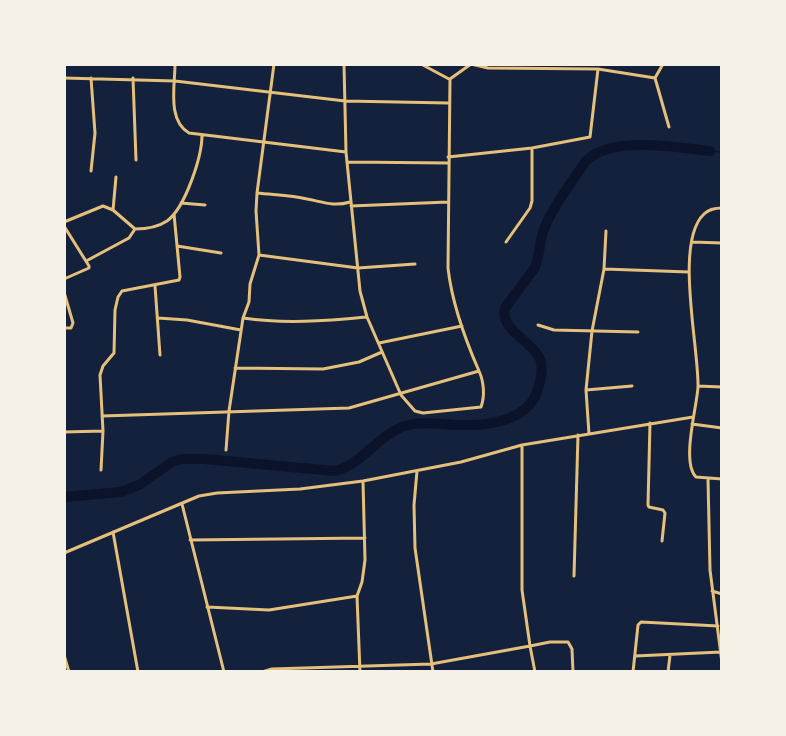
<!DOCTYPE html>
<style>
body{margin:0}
#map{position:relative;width:786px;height:736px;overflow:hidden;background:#14213d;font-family:"Sofia Sans Condensed",sans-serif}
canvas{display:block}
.frame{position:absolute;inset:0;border:66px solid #f6f1e7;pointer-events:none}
</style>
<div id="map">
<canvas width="786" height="736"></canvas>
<div class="frame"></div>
</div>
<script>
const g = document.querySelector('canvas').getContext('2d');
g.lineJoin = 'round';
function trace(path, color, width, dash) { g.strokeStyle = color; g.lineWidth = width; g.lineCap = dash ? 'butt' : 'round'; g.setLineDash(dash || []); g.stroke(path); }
trace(new Path2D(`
 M 710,151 L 722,152`), '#0b132b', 1.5);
trace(new Path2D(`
 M 64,497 L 121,492 L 139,485 L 172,462 L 182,459 L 204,459 L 335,471 C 363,464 376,437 402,427 C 421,420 442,425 461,425 C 490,426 529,420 538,389 C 541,380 543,372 541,362 C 536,342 499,331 505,308 L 534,269 C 540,257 539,244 543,232 C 552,207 571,184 585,162 C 609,135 677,147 710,151`), '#0b132b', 10);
trace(new Path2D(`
 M 175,64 C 175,86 167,120 189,133 L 346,152
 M 344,64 L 346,152 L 360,291 L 367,317 L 401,395 L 415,411 L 423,413 L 481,407 C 485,396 484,382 479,371
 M 421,64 L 449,79
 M 471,64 L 488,68 L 598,69 L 655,78
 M 663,64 L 655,78 L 669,127
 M 64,78 L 175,81 L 345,101 L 448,103
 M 91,78 L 95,133 L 91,171
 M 133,78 L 136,160
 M 448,157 L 532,148 L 590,137 L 598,69
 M 348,162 L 448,163
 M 257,193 C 274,195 291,195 307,199 C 323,202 334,207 350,202
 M 181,203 L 205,205
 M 351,206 L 448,202
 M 722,208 C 715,208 709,209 704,214 C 674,242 699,347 698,387 C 697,407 681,462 696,477 L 722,479
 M 113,210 L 116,177
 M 64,222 L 103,206 L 113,210 L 135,229 C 146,229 158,227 167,221 C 185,208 202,157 202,135
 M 64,226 L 89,266 L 89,268 L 64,279
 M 506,242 L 530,208 L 532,201 L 532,148
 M 692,242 L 722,243
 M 177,246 L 221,253
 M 259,255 L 358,268 L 415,264
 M 88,260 L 129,238 L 135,229
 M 604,269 L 689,272
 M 155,286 L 160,355
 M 64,292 L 73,323 L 71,328 L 64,328
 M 158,318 L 187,320 L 241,330
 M 243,318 C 284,324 325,321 366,317
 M 538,325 L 554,330 L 638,332
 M 379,343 L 462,326
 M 235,368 L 323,369 L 359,362 L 382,352
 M 698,386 L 722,387
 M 586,390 L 632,386
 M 102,416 L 349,408 L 479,371 C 465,339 452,304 448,268 L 450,79 L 471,64
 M 650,423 L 648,505 L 649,507 L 663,510 L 665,513 L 662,541
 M 692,424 L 722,428
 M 64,432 L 103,431
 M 589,434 L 586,390 L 592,331 L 604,269 L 606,231
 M 522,445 L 522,590 L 530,646 L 550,642 L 568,642 L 572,649 L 573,672
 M 226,450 L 229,411 L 243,318 L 249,302 L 250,284 L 259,255 L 256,211 L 257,193 L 274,64
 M 101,470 L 103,431 L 100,375 L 103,366 L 114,353 L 115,310 L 118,297 L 122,291 L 179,280 L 180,277 L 174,214
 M 417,471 L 414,505 L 415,548 L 433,672
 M 708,479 L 710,570 L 722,663
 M 182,504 L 224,672
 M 113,532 L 138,672
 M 190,540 L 365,538
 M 64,553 L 199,496 L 217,493 L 300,489 L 363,481 L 461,462 L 522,445 L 693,417
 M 574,576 L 578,435
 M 712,591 L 722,594
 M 207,607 L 269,610 L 357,596
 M 64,655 L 69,672
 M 635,656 L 721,652
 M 262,672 L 272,669 L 431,664 L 530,646 L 535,672
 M 360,672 L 357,596 L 362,582 L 365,560 L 363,481
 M 633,672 L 638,625 L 641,622 L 718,626
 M 668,672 L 670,655`), '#e5c07b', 3);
</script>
